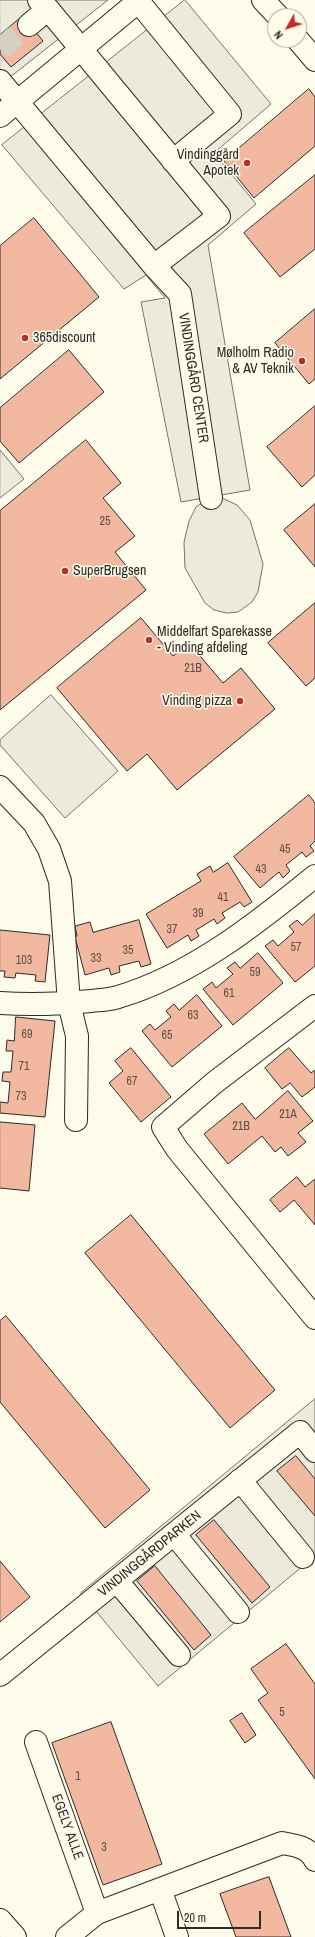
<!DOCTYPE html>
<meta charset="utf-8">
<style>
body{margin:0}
#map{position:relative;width:315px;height:1937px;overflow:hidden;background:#fdfbea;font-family:"Archivo Narrow",sans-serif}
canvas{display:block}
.north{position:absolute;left:267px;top:8px;width:40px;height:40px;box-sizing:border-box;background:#fdfbea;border:1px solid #a9a89e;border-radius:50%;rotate:231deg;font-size:11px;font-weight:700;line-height:16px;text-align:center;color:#2b2b2b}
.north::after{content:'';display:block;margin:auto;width:14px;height:18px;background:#c62828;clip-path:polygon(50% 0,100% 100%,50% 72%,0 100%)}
.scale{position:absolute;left:177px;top:1911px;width:84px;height:18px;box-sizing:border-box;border:2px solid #2b2b2b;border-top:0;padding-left:5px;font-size:12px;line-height:14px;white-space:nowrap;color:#2b2b2b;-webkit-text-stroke:3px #fdfbea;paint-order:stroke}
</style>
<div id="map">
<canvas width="315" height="1937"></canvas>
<div class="north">N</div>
<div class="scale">20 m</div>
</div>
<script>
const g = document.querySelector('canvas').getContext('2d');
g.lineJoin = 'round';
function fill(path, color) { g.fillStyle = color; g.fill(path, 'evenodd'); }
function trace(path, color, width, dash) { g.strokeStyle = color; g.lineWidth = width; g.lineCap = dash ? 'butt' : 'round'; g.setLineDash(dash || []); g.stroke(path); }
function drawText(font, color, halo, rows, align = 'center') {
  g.font = font + ' "Archivo Narrow",sans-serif'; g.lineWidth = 3; g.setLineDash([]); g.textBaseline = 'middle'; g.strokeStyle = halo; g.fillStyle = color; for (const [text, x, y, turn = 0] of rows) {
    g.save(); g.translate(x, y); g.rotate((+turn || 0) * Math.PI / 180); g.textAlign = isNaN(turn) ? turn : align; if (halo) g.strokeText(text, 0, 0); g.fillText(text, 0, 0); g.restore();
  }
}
const parking = new Path2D(`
 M 0,0 L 108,0 L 0,85 Z
 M 185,0 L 271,104 L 214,153 L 256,204 L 208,245 L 250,490 L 181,502 L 141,302 L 165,298 L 146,275 L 124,289 L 2,145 Z
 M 0,450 L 24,479 L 0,498 Z
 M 211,498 L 222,498 L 237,505 L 250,520 L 263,564 L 258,592 L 252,602 L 238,612 L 227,613 L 214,610 L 205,603 L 185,568 L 184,542 L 189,521 L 196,507 Z
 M 51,695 L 118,771 L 65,818 L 0,745 L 0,740 Z
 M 315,1399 L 315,1556 L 158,1686 L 81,1593 Z`);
fill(parking, '#eceadb');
trace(parking, '#74746e', 1);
const building = new Path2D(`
 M 23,16 L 43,41 L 11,67 L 0,54 L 0,35 Z
 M 309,89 L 315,97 L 315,146 L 254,198 L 224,161 Z
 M 315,175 L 315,249 L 280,277 L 244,233 Z
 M 34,218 L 99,297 L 0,379 L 0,246 Z
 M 315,309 L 315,379 L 309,384 L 275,343 Z
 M 69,350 L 104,392 L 19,463 L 0,441 L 0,408 Z
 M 315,406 L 315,475 L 302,487 L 267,447 Z
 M 86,440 L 121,483 L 103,498 L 135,536 L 115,552 L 146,590 L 0,710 L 0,511 Z
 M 315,504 L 315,567 L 284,530 Z
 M 315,603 L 315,678 L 306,686 L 268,643 Z
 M 141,618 L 173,656 L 189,643 L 223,683 L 241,668 L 275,709 L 177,790 L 147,754 L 127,771 L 57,688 Z
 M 309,795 L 315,803 L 315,841 L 310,846 L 314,851 L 306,857 L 302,852 L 286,865 L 290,871 L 283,878 L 279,872 L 260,888 L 234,857 Z
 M 228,863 L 252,902 L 244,907 L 240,902 L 222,913 L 225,918 L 217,924 L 214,919 L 196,930 L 199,936 L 191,941 L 188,935 L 167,948 L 146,914 L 201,881 L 197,874 L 210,866 L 213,872 Z
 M 315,914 L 315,966 L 295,982 L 265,946 L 273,940 L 278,946 L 294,932 L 289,926 L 297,920 L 302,925 Z
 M 139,920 L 151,964 L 141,967 L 139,961 L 119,966 L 120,972 L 111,975 L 109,968 L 85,975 L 75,937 L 77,936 L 75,926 L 90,922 L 93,932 Z
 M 0,930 L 50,935 L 45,982 L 35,981 L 36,975 L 16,973 L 15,978 L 4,977 L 5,971 L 0,971 Z
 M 258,953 L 283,983 L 233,1025 L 203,989 L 212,982 L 216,988 L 233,974 L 227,968 L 235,962 L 240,968 Z
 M 197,995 L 222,1026 L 172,1067 L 142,1031 L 150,1024 L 155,1030 L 171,1017 L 166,1011 L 174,1004 L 179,1010 Z
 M 16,1017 L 55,1021 L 45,1117 L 0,1113 L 0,1102 L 8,1103 L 10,1082 L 2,1081 L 3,1072 L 11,1072 L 13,1051 L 6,1051 L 7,1040 L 14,1041 Z
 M 131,1048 L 171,1097 L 141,1122 L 109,1083 L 123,1071 L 115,1061 Z
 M 289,1048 L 311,1073 L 315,1070 L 315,1087 L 302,1097 L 290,1083 L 282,1089 L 265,1068 Z
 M 288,1091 L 313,1121 L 298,1133 L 306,1142 L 288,1156 L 281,1147 L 275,1152 L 262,1136 L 228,1164 L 204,1134 L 242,1103 L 255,1119 Z
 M 0,1122 L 35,1125 L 29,1191 L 0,1188 Z
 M 297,1177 L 305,1187 L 315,1179 L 315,1225 L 294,1200 L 280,1212 L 270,1200 Z
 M 131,1215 L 275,1390 L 230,1428 L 85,1253 Z
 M 6,1316 L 150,1490 L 105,1528 L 0,1402 L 0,1321 Z
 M 296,1456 L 315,1479 L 315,1516 L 277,1471 Z
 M 214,1520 L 270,1587 L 252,1603 L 196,1535 Z
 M 0,1561 L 30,1597 L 0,1622 Z
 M 155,1566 L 211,1635 L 194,1650 L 137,1581 Z
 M 286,1644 L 315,1684 L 315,1779 L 258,1700 L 268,1693 L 251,1669 Z
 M 242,1713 L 256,1735 L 245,1743 L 230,1721 Z
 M 111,1722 L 162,1864 L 103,1885 L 52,1743 Z
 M 269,1877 L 291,1937 L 236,1937 L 220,1894 Z`);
fill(building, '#f2b8a0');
trace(building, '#2b2b2b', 1);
trace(new Path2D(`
 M 0,49 L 29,25`), '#d3d1c4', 22, [22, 11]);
const minor = new Path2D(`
 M 39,0 L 48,9 L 219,216 L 154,266
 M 263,0 L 278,16
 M 138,1 L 230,114 L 173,161
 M 29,25 L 48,9
 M 298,40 L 315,60
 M 0,81 L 154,266 L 180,294 L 211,498
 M 0,116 L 140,0
 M 0,787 L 34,823 L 49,849 L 60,881 L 69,1003 L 77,1036 L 76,1120
 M 0,1003 C 30,1005 60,1004 91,1001 C 99,1000 109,1000 118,997 C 192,975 256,924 315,876
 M 315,1006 L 214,1083 L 163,1127 L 177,1149 L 315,1318
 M 240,1480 L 303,1557
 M 174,1534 L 238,1612
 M 117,1581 L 179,1655
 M 0,1675 L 300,1432 L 315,1451
 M 36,1742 L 97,1913
 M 160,1889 L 177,1937
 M 0,1920 L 15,1937
 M 67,1937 L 97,1913 L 282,1843 C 294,1845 309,1847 315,1860`);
trace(minor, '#2b2b2b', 24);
trace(minor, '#fdfbea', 22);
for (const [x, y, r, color] of [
 [247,163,4,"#c62828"],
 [25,338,4,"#c62828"],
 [302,361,4,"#c62828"],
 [65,571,4,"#c62828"],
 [149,640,4,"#c62828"],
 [240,701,4,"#c62828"]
]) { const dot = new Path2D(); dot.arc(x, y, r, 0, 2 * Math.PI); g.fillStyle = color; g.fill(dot); trace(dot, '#fdfbea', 1.5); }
drawText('12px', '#5d4e48', null, [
 ["25",105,522],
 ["21B",193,669],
 ["45",285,850],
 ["43",261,870],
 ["41",223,898],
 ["39",198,914],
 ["37",172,930],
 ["57",296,948],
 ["35",128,951],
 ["33",96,959],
 ["103",24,961],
 ["59",255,973],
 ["61",229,994],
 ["63",193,1016],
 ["69",27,1035],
 ["65",167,1036],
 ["71",24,1067],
 ["67",132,1082],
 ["73",21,1097],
 ["21A",288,1115],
 ["21B",241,1127],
 ["5",282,1713],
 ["1",78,1777],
 ["3",104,1848]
]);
drawText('14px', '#2b2b2b', '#fdfbea', [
 ["Vindinggård",239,155],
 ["Apotek",239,171],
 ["365discount",33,338,"left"],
 ["Mølholm Radio",294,353],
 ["& AV Teknik",294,369],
 ["SuperBrugsen",73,571,"left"],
 ["Middelfart Sparekasse",157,632,"left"],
 ["- Vinding afdeling",157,648,"left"],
 ["Vinding pizza",232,701]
], 'right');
drawText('14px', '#2b2b2b', '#fdfbea', [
 ["VINDINGGÅRD CENTER",193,378,81],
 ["VINDINGGÅRDPARKEN",150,1554,-39],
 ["EGELY ALLE",67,1827,70]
]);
</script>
